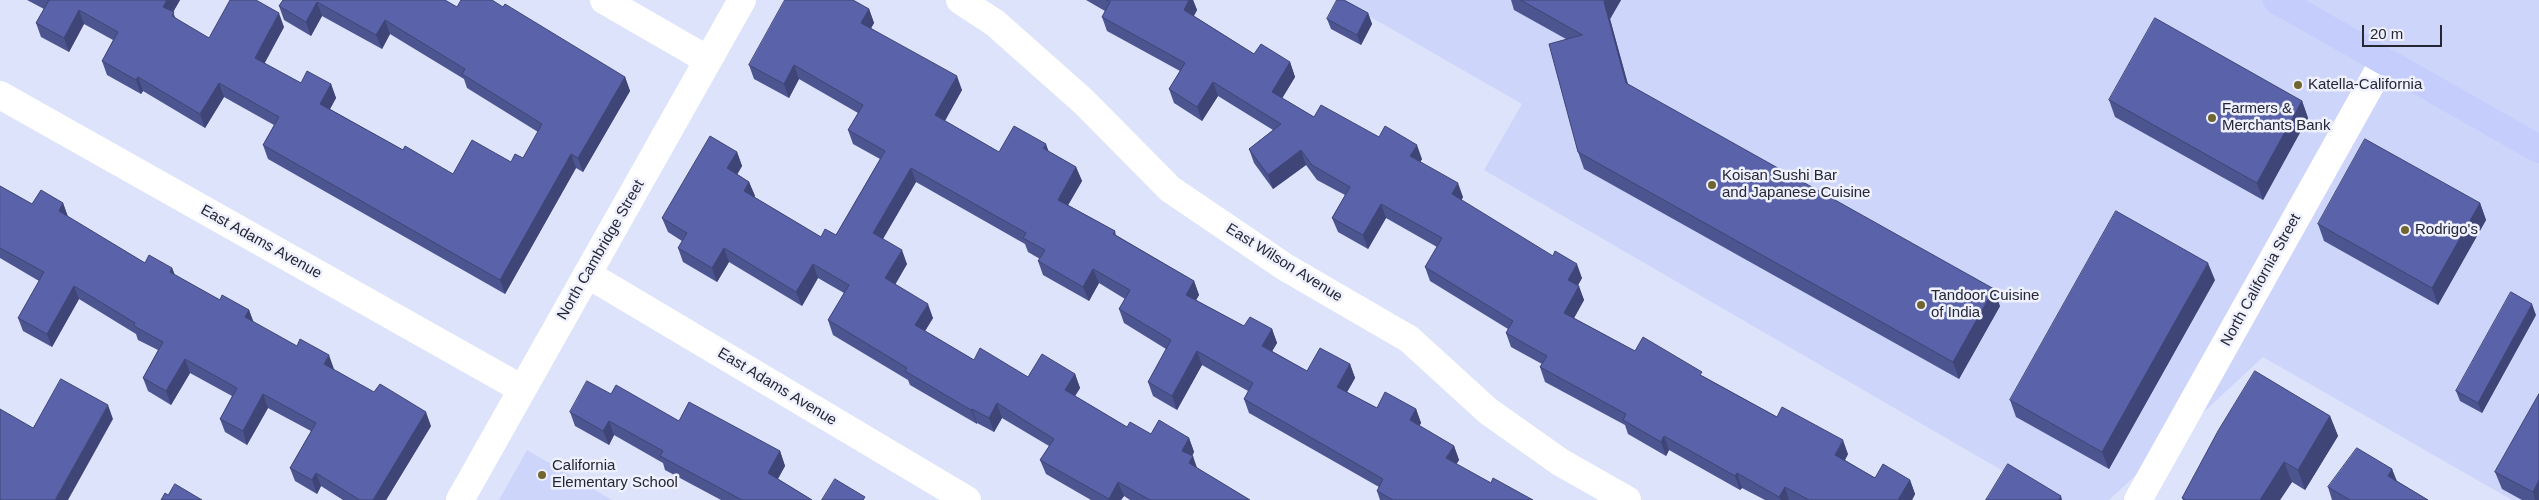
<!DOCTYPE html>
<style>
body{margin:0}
#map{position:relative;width:2539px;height:500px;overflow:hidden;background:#dde3fb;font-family:Helvetica,sans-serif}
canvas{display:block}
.scale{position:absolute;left:2362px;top:25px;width:80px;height:22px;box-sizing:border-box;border:2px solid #252733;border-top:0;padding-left:6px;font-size:15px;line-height:18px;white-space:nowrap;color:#252733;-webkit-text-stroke:4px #eef0fd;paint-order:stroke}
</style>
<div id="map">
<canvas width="2539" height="500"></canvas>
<div class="scale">20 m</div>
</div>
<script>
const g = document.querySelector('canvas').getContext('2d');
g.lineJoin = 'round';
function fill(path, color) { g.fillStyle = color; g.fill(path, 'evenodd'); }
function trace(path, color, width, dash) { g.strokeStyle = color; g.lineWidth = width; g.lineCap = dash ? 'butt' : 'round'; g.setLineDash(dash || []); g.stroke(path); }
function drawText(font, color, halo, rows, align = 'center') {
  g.font = font + ' Helvetica,sans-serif'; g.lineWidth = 5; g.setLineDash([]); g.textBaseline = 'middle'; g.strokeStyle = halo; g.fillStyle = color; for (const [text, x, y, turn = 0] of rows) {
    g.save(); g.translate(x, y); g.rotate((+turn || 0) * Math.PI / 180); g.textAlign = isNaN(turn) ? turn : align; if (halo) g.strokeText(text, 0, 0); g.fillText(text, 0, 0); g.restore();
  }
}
fill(new Path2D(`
 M 1341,0 L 2539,0 L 2539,500 L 2512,500 L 2263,357 L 2109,500 L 2053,500 L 1484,170 L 1522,104 Z
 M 527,450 L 612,500 L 499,500 Z`), '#cdd5fa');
trace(new Path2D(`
 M 604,0 L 708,60
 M 960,0 L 995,23 L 1084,102 L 1170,189 L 1285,267 L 1409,339 L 1488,411 L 1560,462 L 1627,500
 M 0,95 L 522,389
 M 587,274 L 967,500
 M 460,500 L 742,0
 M 2138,500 L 2384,61`), '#fff', 28);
trace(new Path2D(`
 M 2277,0 L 2539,149`), '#c5cdfd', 28);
fill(new Path2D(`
 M 27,0 L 180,0 L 173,12 L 176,19 L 209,38 L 284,27 L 264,63 L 301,83 L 331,84 L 336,98 L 330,109 L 403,150 L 453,174 L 511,162 L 523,158 L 538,132 L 467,88 L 464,79 L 390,34 L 382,49 L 322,16 L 311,36 L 284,20 L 279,6 L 283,0 L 457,7 L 625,77 L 630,91 L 583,172 L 576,168 L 505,294 L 268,159 L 263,145 L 274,125 L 224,97 L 205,128 L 143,91 L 141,94 L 107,75 L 102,61 L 113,40 L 84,24 L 69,52 L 41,37 L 36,23 L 44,9 Z
 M 1086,0 L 1193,0 L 1197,10 L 1194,16 L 1254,54 L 1290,62 L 1295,77 L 1282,98 L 1314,117 L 1379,137 L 1422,159 L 1420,162 L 1463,197 L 1461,200 L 1582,278 L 1578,285 L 1584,300 L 1574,318 L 1635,351 L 1703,376 L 1777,417 L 1848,454 L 1845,460 L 1875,478 L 1910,480 L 1915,494 L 1912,500 L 1765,500 L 1742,488 L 1740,490 L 1669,450 L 1666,456 L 1628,434 L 1625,425 L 1545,382 L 1540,367 L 1542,364 L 1511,347 L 1506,333 L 1508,329 L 1430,281 L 1425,267 L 1437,247 L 1386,218 L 1368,249 L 1338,232 L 1332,218 L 1345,195 L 1317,180 L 1306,165 L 1273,189 L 1254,163 L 1249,149 L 1273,130 L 1218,96 L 1202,121 L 1174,103 L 1169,89 L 1180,71 L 1107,31 L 1102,17 L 1105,11 Z
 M 1511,0 L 1621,0 L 1610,19 L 1628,84 L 2000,306 L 1959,379 L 1584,169 L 1578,152 L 1566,39 L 1514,10 Z
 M 869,9 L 874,23 L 871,28 L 962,90 L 945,121 L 999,152 L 1048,151 L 1076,167 L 1082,181 L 1068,205 L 1115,231 L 1116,235 L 1194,281 L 1199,295 L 1196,300 L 1244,326 L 1272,329 L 1277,343 L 1272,351 L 1307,371 L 1350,364 L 1355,378 L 1347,392 L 1377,408 L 1416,409 L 1421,423 L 1419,426 L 1454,446 L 1459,460 L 1456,464 L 1491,483 L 1533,500 L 1380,500 L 1377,491 L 1379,487 L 1249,413 L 1244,399 L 1248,391 L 1202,365 L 1177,410 L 1153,396 L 1148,382 L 1166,349 L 1124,323 L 1119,309 L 1125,299 L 1099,283 L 1089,301 L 1043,275 L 1038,261 L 1040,259 L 1028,252 L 1025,244 L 916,182 L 883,239 L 907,264 L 895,284 L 933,318 L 925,331 L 974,360 L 1028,377 L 1075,374 L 1080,388 L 1075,396 L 1127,427 L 1151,434 L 1189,438 L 1194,452 L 1192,456 L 1197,468 L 1250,500 L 1130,500 L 1124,496 L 1121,500 L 1091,500 L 1046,474 L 1040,460 L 1049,446 L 1002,418 L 994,432 L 977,423 L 977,424 L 910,385 L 908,380 L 833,335 L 828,320 L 844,293 L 818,278 L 802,306 L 729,262 L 717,282 L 683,262 L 678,248 L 682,241 L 668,232 L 662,218 L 737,152 L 742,166 L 737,174 L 749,182 L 755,196 L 754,197 L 821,237 L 836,235 L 880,159 L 853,144 L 848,130 L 858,113 L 799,79 L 789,98 L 754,79 L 749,65 Z
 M 1368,13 L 1372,24 L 1361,45 L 1331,29 L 1327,19 Z
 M 2109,100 L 2302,101 L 2308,118 L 2263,200 L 2115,117 Z
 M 0,186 L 32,204 L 63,203 L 68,217 L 145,263 L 172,268 L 175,275 L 220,300 L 249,310 L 253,322 L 431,426 L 386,500 L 343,500 L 321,486 L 317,494 L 295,481 L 290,468 L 311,431 L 268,408 L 247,445 L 225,432 L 220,419 L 232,396 L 190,373 L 171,405 L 148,391 L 143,378 L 158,350 L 138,340 L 136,334 L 79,299 L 52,347 L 23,331 L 18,318 L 39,281 L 0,258 Z
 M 2480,203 L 2486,220 L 2438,305 L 2324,241 L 2318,224 Z
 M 2215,280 L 2109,469 L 2016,417 L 2010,400 Z
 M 2536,315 L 2482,413 L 2460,401 L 2456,391 Z
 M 611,394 L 679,421 L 780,451 L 785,466 L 778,479 L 812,500 L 721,500 L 665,470 L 663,463 L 614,435 L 609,445 L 575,426 L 570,412 Z
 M 2539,394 L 2539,500 L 2522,500 L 2502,489 L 2495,472 Z
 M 2330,416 L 2338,436 L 2305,490 L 2292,482 L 2280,500 L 2183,500 L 2182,498 Z
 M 2392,469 L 2397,481 L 2428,500 L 2332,500 L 2328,487 Z`), '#4d5591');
fill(new Path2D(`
 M 167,0 L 180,0 L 168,21 L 163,7 Z
 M 1189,0 L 1193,0 L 1197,10 L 1189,24 L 1184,10 Z
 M 1605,0 L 1621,0 L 1610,19 L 1632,100 L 1626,83 L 1604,2 Z
 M 317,2 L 322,16 L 311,36 L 306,22 Z
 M 869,9 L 874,23 L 866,37 L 861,23 Z
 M 79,10 L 84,24 L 69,52 L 64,38 Z
 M 279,13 L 284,27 L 260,72 L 255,58 Z
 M 1368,13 L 1372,24 L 1361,45 L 1357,35 Z
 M 385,20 L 390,34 L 382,49 L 376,35 Z
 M 1290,62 L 1295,77 L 1277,107 L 1272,92 Z
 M 794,65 L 799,79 L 789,98 L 784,84 Z
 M 957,76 L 962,90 L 940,129 L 935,115 Z
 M 138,77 L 143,91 L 141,94 L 136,80 Z
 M 625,77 L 630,91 L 583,172 L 578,158 Z
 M 1213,82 L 1218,96 L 1202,121 L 1197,107 Z
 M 219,83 L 224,97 L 205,128 L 200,114 Z
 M 331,84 L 336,98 L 325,118 L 320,104 Z
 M 2302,101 L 2308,118 L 2263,200 L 2257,183 Z
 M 1046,144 L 1051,158 L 1043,148 Z
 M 1417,145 L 1422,159 L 1416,170 L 1410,156 Z
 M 1301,150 L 1306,165 L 1273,189 L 1268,175 Z
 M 737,152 L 742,166 L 733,182 L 727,168 Z
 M 571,154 L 576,168 L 505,294 L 500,280 Z
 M 1076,167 L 1082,181 L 1063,214 L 1058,200 Z
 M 911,168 L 916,182 L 878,247 L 873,233 Z
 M 749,182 L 755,196 L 749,205 L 744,191 Z
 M 1458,183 L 1463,197 L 1457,209 L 1452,194 Z
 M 63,203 L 68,217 L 64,225 L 59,211 Z
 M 2480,203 L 2486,220 L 2438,305 L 2432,288 Z
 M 1381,204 L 1386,218 L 1368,249 L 1363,235 Z
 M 724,248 L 729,262 L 717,282 L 712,268 Z
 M 902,250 L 907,264 L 891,292 L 885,278 Z
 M 2208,263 L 2215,280 L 2109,469 L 2102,452 Z
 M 813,264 L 818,278 L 802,306 L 796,292 Z
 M 1577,264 L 1582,278 L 1573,294 L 1568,280 Z
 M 172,268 L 177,281 L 170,272 Z
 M 1093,269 L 1099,283 L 1089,301 L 1083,287 Z
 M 1194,281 L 1199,295 L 1191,309 L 1186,295 Z
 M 74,286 L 79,299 L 52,347 L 47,334 Z
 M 1579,286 L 1584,300 L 1569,327 L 1564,313 Z
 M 1994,289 L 2000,306 L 1959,379 L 1953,362 Z
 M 928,304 L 933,318 L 920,339 L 915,325 Z
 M 2532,304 L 2536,315 L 2482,413 L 2478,403 Z
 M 249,310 L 254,323 L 245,317 Z
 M 1272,329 L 1277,343 L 1267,360 L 1262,346 Z
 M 1197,351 L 1202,365 L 1177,410 L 1172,396 Z
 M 329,355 L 334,369 L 329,378 L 324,364 Z
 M 185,359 L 190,373 L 171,405 L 166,391 Z
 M 1350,364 L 1355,378 L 1342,401 L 1337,387 Z
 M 1075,374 L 1080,388 L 1070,404 L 1065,390 Z
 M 263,394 L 268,408 L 247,445 L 243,431 Z
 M 997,403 L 1002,418 L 994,432 L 989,418 Z
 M 108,405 L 113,419 L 68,500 L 55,500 Z
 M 972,409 L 977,423 L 977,424 L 971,410 Z
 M 1416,409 L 1421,423 L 1415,434 L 1410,420 Z
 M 426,412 L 431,426 L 386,500 L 373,500 Z
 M 2330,416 L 2338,436 L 2305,490 L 2298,470 Z
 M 609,421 L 614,435 L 609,445 L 603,431 Z
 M 1664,436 L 1669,450 L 1666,456 L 1661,442 Z
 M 1189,438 L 1194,452 L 1187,465 L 1182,451 Z
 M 1843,440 L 1848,454 L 1840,469 L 1835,455 Z
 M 1454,446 L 1459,460 L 1452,472 L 1446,458 Z
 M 780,451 L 785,466 L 773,487 L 768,473 Z
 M 1193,456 L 1198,471 L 1189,463 Z
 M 2284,462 L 2292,482 L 2280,500 L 2260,500 Z
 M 2392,469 L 2399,489 L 2388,476 Z
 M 316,473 L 321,486 L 317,494 L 312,480 Z
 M 1737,473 L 1742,488 L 1740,490 L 1735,476 Z
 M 1910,480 L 1915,494 L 1912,500 L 1898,500 Z
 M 2539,480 L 2539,500 L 2535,500 L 2533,492 Z
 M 1118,482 L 1124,496 L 1121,500 L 1109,500 L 1109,499 Z
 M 1785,487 L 1789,500 L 1781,500 L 1779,497 Z
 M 2061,496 L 2062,500 L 2058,500 Z`), '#3f4576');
const building = new Path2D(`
 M 48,0 L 167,0 L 163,7 L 174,12 L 172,16 L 209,38 L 230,0 L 256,0 L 279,13 L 255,58 L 301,83 L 307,71 L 331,84 L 320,104 L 403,150 L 405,146 L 453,174 L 472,140 L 511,162 L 515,154 L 523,158 L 542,124 L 462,74 L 465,69 L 385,20 L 376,35 L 317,2 L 306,22 L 279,6 L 283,0 L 445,0 L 457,7 L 461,0 L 492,0 L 503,7 L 505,4 L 625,77 L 578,158 L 571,154 L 500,280 L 263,145 L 279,117 L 219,83 L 200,114 L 138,77 L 136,80 L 102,61 L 118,32 L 79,10 L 64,38 L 36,23 L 49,0 Z
 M 785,0 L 853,0 L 869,9 L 861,23 L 957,76 L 935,115 L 999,152 L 1014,126 L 1046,144 L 1043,148 L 1076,167 L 1058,200 L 1115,231 L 1113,234 L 1194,281 L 1186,295 L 1244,326 L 1250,317 L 1272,329 L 1262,346 L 1307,371 L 1320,348 L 1350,364 L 1337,387 L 1377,408 L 1385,392 L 1416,409 L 1410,420 L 1454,446 L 1446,458 L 1491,483 L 1493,478 L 1533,500 L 1393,500 L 1377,491 L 1383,479 L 1244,399 L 1253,383 L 1197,351 L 1172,396 L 1148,382 L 1171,340 L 1119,309 L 1130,290 L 1093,269 L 1083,287 L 1038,261 L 1045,250 L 1023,238 L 1026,233 L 911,168 L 873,233 L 902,250 L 885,278 L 928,304 L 915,325 L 974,360 L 980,348 L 1028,377 L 1042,354 L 1075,374 L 1065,390 L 1127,427 L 1130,422 L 1151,434 L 1159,420 L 1189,438 L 1182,451 L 1193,456 L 1189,463 L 1250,500 L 1150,500 L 1118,482 L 1109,499 L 1040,460 L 1054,439 L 997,403 L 989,418 L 972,409 L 971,410 L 905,371 L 907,368 L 828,320 L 849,285 L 813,264 L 796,292 L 724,248 L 712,268 L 678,248 L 687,233 L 662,218 L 710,136 L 737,152 L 727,168 L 749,182 L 744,191 L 821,237 L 825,229 L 836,235 L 885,151 L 848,130 L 863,105 L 794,65 L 784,84 L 749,65 Z
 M 1106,0 L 1189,0 L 1184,10 L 1254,54 L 1261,44 L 1290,62 L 1272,92 L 1314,117 L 1321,105 L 1379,137 L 1385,126 L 1417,145 L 1410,156 L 1458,183 L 1452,194 L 1553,256 L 1555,251 L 1577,264 L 1568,280 L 1579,286 L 1564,313 L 1635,351 L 1643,337 L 1702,372 L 1700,375 L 1777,417 L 1782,407 L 1843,440 L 1835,455 L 1875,478 L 1883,464 L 1910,480 L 1898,500 L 1809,500 L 1785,487 L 1779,497 L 1737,473 L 1735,476 L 1664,436 L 1661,442 L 1623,420 L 1626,414 L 1540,367 L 1547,356 L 1506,333 L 1513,321 L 1425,267 L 1442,238 L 1381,204 L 1363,235 L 1332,218 L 1350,187 L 1312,165 L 1301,150 L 1268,175 L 1249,149 L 1281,124 L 1213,82 L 1197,107 L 1169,89 L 1185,63 L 1102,17 L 1110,2 Z
 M 1337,0 L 1344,0 L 1368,13 L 1357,35 L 1327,19 Z
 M 1521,0 L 1605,0 L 1604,2 L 1626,83 L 1994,289 L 1953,362 L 1578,152 L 1549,44 L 1582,35 Z
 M 2155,18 L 2302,101 L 2257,183 L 2109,100 Z
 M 2365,139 L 2480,203 L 2432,288 L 2318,224 Z
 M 0,186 L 32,204 L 41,190 L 63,203 L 59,211 L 145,263 L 149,255 L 172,268 L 170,272 L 220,300 L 222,295 L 249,310 L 245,317 L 297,346 L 300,339 L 329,355 L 324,364 L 374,392 L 380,384 L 426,412 L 373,500 L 360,500 L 316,473 L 312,480 L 290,468 L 316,423 L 263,394 L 243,431 L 220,419 L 237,388 L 185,359 L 166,391 L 143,378 L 163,342 L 134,326 L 135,323 L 74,286 L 47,334 L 18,318 L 44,272 L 0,248 Z
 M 2116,211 L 2208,263 L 2102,452 L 2010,400 Z
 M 2511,292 L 2532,304 L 2478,403 L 2456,391 Z
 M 2255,371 L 2330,416 L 2298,470 L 2284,462 L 2260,500 L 2186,500 L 2182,498 L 2218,431 Z
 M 61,379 L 108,405 L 55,500 L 0,500 L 0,409 L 33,428 Z
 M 587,381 L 611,394 L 616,385 L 679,421 L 689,402 L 780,451 L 768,473 L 812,500 L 742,500 L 660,456 L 663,451 L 609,421 L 603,431 L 570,412 Z
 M 2539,394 L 2539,480 L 2533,492 L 2495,472 Z
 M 2357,448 L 2392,469 L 2388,476 L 2428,500 L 2350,500 L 2328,487 Z
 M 2008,464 L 2061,496 L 2058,500 L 1986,500 Z
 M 835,479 L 865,497 L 863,500 L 822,500 Z
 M 175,484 L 202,500 L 161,500 L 165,493 L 168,495 Z`);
fill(building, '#5a63a9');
trace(building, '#3f4576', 1);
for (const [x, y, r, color] of [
 [2298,85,5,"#716532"],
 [2212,118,5,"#716532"],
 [1712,185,5,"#716532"],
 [2405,230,5,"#716532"],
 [1921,305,5,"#716532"],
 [542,475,5,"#716532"]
]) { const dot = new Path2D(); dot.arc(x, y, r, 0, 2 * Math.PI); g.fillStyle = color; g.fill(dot); trace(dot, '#eef0fd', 2); }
drawText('15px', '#252733', '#eef0fd', [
 ["Katella-California",2308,85],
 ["Farmers &",2222,109],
 ["Merchants Bank",2222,126],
 ["Koisan Sushi Bar",1722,176],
 ["and Japanese Cuisine",1722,193],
 ["Rodrigo's",2415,230],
 ["Tandoor Cuisine",1931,296],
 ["of India",1931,313],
 ["California",552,466],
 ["Elementary School",552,483]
], 'left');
drawText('15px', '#252733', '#eef0fd', [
 ["East Adams Avenue",261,242,29],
 ["North Cambridge Street",601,250,-60],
 ["East Wilson Avenue",1284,263,32],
 ["North California Street",2261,280,-61],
 ["East Adams Avenue",777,387,31]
]);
</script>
